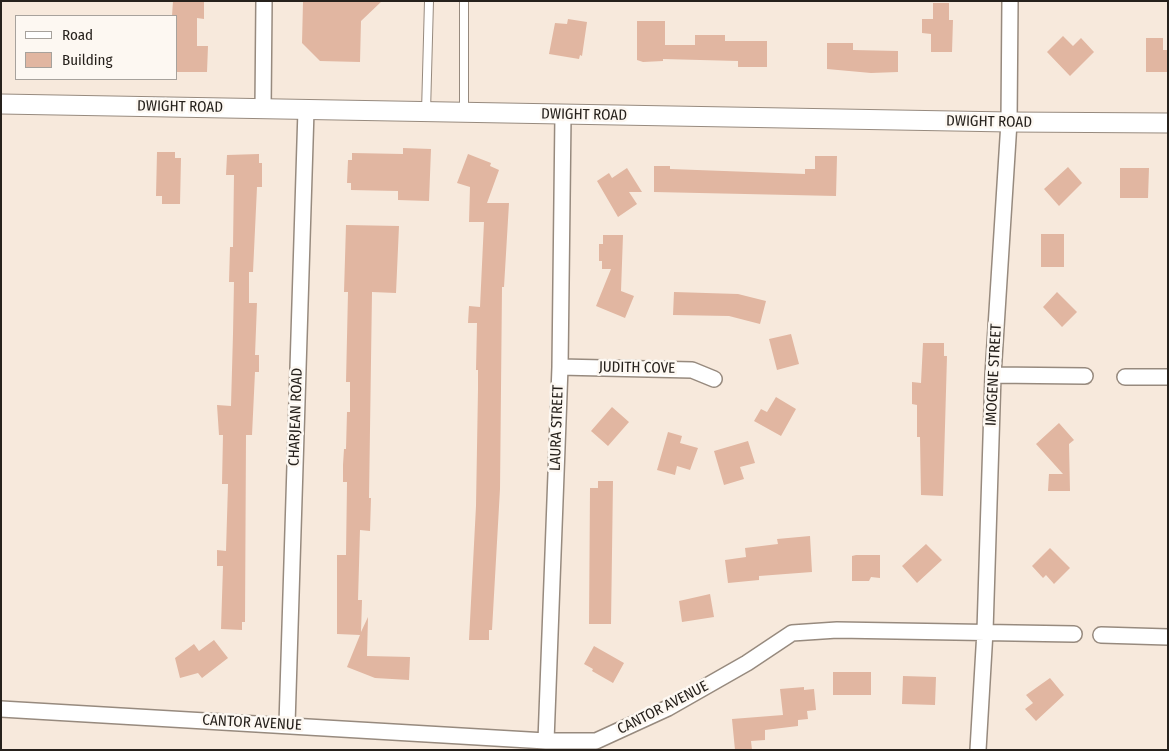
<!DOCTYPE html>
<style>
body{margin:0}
#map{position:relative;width:1169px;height:751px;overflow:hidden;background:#f7e9dc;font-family:"Fira Sans Condensed",sans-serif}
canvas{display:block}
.frame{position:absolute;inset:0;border:2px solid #26211c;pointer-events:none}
.legend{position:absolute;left:15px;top:15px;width:162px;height:65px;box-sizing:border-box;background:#fdf8f2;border:1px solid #a7a29c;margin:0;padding:6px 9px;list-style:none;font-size:15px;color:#26211c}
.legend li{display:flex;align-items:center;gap:10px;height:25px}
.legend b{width:25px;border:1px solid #a7a29c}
</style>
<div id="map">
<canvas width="1169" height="751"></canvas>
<div class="frame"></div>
<ul class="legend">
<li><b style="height:6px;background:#fff"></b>Road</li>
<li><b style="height:14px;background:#e1b6a1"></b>Building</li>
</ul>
</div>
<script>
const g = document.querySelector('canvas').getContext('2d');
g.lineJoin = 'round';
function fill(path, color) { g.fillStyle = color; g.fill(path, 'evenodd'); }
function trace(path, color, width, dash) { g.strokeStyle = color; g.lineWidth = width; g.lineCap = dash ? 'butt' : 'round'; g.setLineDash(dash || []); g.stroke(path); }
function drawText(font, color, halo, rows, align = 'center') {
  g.font = font + ' "Fira Sans Condensed",sans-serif'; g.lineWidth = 5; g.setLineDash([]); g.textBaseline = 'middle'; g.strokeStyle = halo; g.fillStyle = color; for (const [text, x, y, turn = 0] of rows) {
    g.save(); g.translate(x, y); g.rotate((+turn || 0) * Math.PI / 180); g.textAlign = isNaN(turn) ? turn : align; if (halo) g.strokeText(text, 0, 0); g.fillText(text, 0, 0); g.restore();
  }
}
fill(new Path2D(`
 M 173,1 L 204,1 L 204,19 L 197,18 L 197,46 L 208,46 L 207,72 L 176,72 L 176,16 L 172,16 Z
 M 344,1 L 382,1 L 361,21 L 360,62 L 320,61 L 302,43 L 303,2 Z
 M 933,3 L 949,3 L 949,20 L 953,20 L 952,52 L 931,52 L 931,34 L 922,33 L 922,19 L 933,19 Z
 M 568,19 L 587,22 L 582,56 L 580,55 L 579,59 L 549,54 L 555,23 L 567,24 Z
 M 637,21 L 665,21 L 665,45 L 695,45 L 695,35 L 725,35 L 725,41 L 767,41 L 767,67 L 738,67 L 738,61 L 663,59 L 663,61 L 643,62 L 637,60 Z
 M 1063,36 L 1073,46 L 1081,38 L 1094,52 L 1070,76 L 1047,52 Z
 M 1146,38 L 1163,38 L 1163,50 L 1168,50 L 1168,72 L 1146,72 Z
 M 827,43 L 853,43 L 853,50 L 898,51 L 898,72 L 871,73 L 827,69 Z
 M 403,148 L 431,149 L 429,201 L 398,200 L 398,191 L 351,190 L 351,183 L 347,183 L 348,160 L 352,160 L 352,153 L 403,154 Z
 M 157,152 L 175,152 L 175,158 L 181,158 L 180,204 L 162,204 L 162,196 L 156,196 Z
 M 259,154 L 259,163 L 262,163 L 262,187 L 257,187 L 253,272 L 249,272 L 249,303 L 257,303 L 255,355 L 259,355 L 259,372 L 255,372 L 252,435 L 246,435 L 245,622 L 242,622 L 242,630 L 221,629 L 223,566 L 217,566 L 217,550 L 226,551 L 228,484 L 222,484 L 223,435 L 219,435 L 217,405 L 231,406 L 233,334 L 234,282 L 229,282 L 230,247 L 233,247 L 234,175 L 226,175 L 227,155 Z
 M 468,154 L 491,163 L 490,166 L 499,170 L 487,203 L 509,203 L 504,287 L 502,287 L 500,489 L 492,630 L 489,630 L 489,640 L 469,640 L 476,506 L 478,389 L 478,370 L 476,370 L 477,323 L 468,323 L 469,306 L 480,307 L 484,222 L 469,222 L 470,187 L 457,183 Z
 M 815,156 L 837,156 L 836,196 L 654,192 L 654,166 L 670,166 L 670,169 L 805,174 L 805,169 L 815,169 Z
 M 1068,167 L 1082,183 L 1059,206 L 1044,189 Z
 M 627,168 L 642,192 L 629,192 L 637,204 L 618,217 L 597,181 L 609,173 L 612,178 Z
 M 1120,168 L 1149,168 L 1148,198 L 1120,198 Z
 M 346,225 L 399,226 L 396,293 L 372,292 L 369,498 L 371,498 L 370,531 L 360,530 L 358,600 L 362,600 L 361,632 L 368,617 L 367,656 L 410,657 L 409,680 L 375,678 L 347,667 L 360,635 L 337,634 L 337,555 L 346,555 L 347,482 L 343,482 L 343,465 L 344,449 L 346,449 L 347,412 L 350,412 L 350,382 L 346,382 L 348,292 L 344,292 Z
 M 1041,234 L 1064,234 L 1064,267 L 1041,267 Z
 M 603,235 L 623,235 L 621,291 L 634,296 L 625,318 L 596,306 L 611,269 L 602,269 L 602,261 L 599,261 L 599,244 L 603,244 Z
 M 674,292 L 738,294 L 766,301 L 760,324 L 729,316 L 673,315 Z
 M 1057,292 L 1077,312 L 1062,327 L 1043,307 Z
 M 791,334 L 799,364 L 777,370 L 769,339 Z
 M 923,343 L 944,343 L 944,356 L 947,356 L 943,496 L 921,495 L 920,437 L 917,437 L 917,405 L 912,404 L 912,382 L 921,383 Z
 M 776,397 L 796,409 L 781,436 L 754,421 L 761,409 L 767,412 Z
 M 612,407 L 629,422 L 608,446 L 591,431 Z
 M 1059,423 L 1074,440 L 1069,444 L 1070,491 L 1048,491 L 1049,474 L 1063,474 L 1036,444 Z
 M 668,432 L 682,436 L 680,443 L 698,448 L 690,470 L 677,466 L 675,475 L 657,470 Z
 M 748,441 L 755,463 L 740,467 L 744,479 L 724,485 L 714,451 Z
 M 598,481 L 613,481 L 611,624 L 589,624 L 590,488 L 598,488 Z
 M 810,536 L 812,572 L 759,576 L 759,580 L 728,583 L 725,560 L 746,557 L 745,548 L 778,544 L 777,539 Z
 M 926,544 L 942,560 L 917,583 L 902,566 Z
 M 1050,548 L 1070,568 L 1054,584 L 1046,575 L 1043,578 L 1032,566 Z
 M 856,555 L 880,555 L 880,578 L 871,577 L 869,581 L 852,581 L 852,556 Z
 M 710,594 L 714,617 L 682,622 L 679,601 Z
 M 214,640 L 228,658 L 202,678 L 198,673 L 180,678 L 175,658 L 194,644 L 199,651 Z
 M 594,646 L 624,663 L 613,683 L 592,671 L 593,669 L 584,664 Z
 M 833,672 L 871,672 L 871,695 L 833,695 Z
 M 903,676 L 936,677 L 935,705 L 902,704 Z
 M 1050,678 L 1064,695 L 1036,721 L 1025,709 L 1033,703 L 1026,695 Z
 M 804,687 L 804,690 L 814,689 L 816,710 L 807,711 L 808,719 L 798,720 L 798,726 L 765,730 L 765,740 L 751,741 L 752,750 L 735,750 L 732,719 L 783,715 L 780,689 Z`), '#e1b6a1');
const service = new Path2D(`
 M 426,112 L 429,1
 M 464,113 L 464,1`);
const minor = new Path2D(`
 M 263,109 L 264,1
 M 560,367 L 692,370 L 714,379
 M 993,375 L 1085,376
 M 1125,377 L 1168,377
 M 1101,635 L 1168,637
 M 1,709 L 546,741 L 596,741 L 668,708 L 747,663 L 792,633 L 837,630 L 1074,634
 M 287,724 L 306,110
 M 546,741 L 560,367 L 563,115
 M 978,750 L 985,631 L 993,375 L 1009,122 L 1010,1`);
const tertiary = new Path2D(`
 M 1,104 L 1009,122 L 1168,123`);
trace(service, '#978a7e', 10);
trace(minor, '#978a7e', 18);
trace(tertiary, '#978a7e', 21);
trace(service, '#fff', 8);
trace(minor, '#fff', 15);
trace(tertiary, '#fff', 19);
drawText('15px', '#26211c', '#fdf8f2', [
 ["DWIGHT ROAD",180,107,1],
 ["DWIGHT ROAD",584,115,1],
 ["DWIGHT ROAD",989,122,1],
 ["JUDITH COVE",637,368,1],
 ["IMOGENE STREET",994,375,-87],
 ["CHARJEAN ROAD",296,417,-88],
 ["LAURA STREET",557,428,-88],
 ["CANTOR AVENUE",663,708,-27],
 ["CANTOR AVENUE",252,723,3]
]);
</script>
